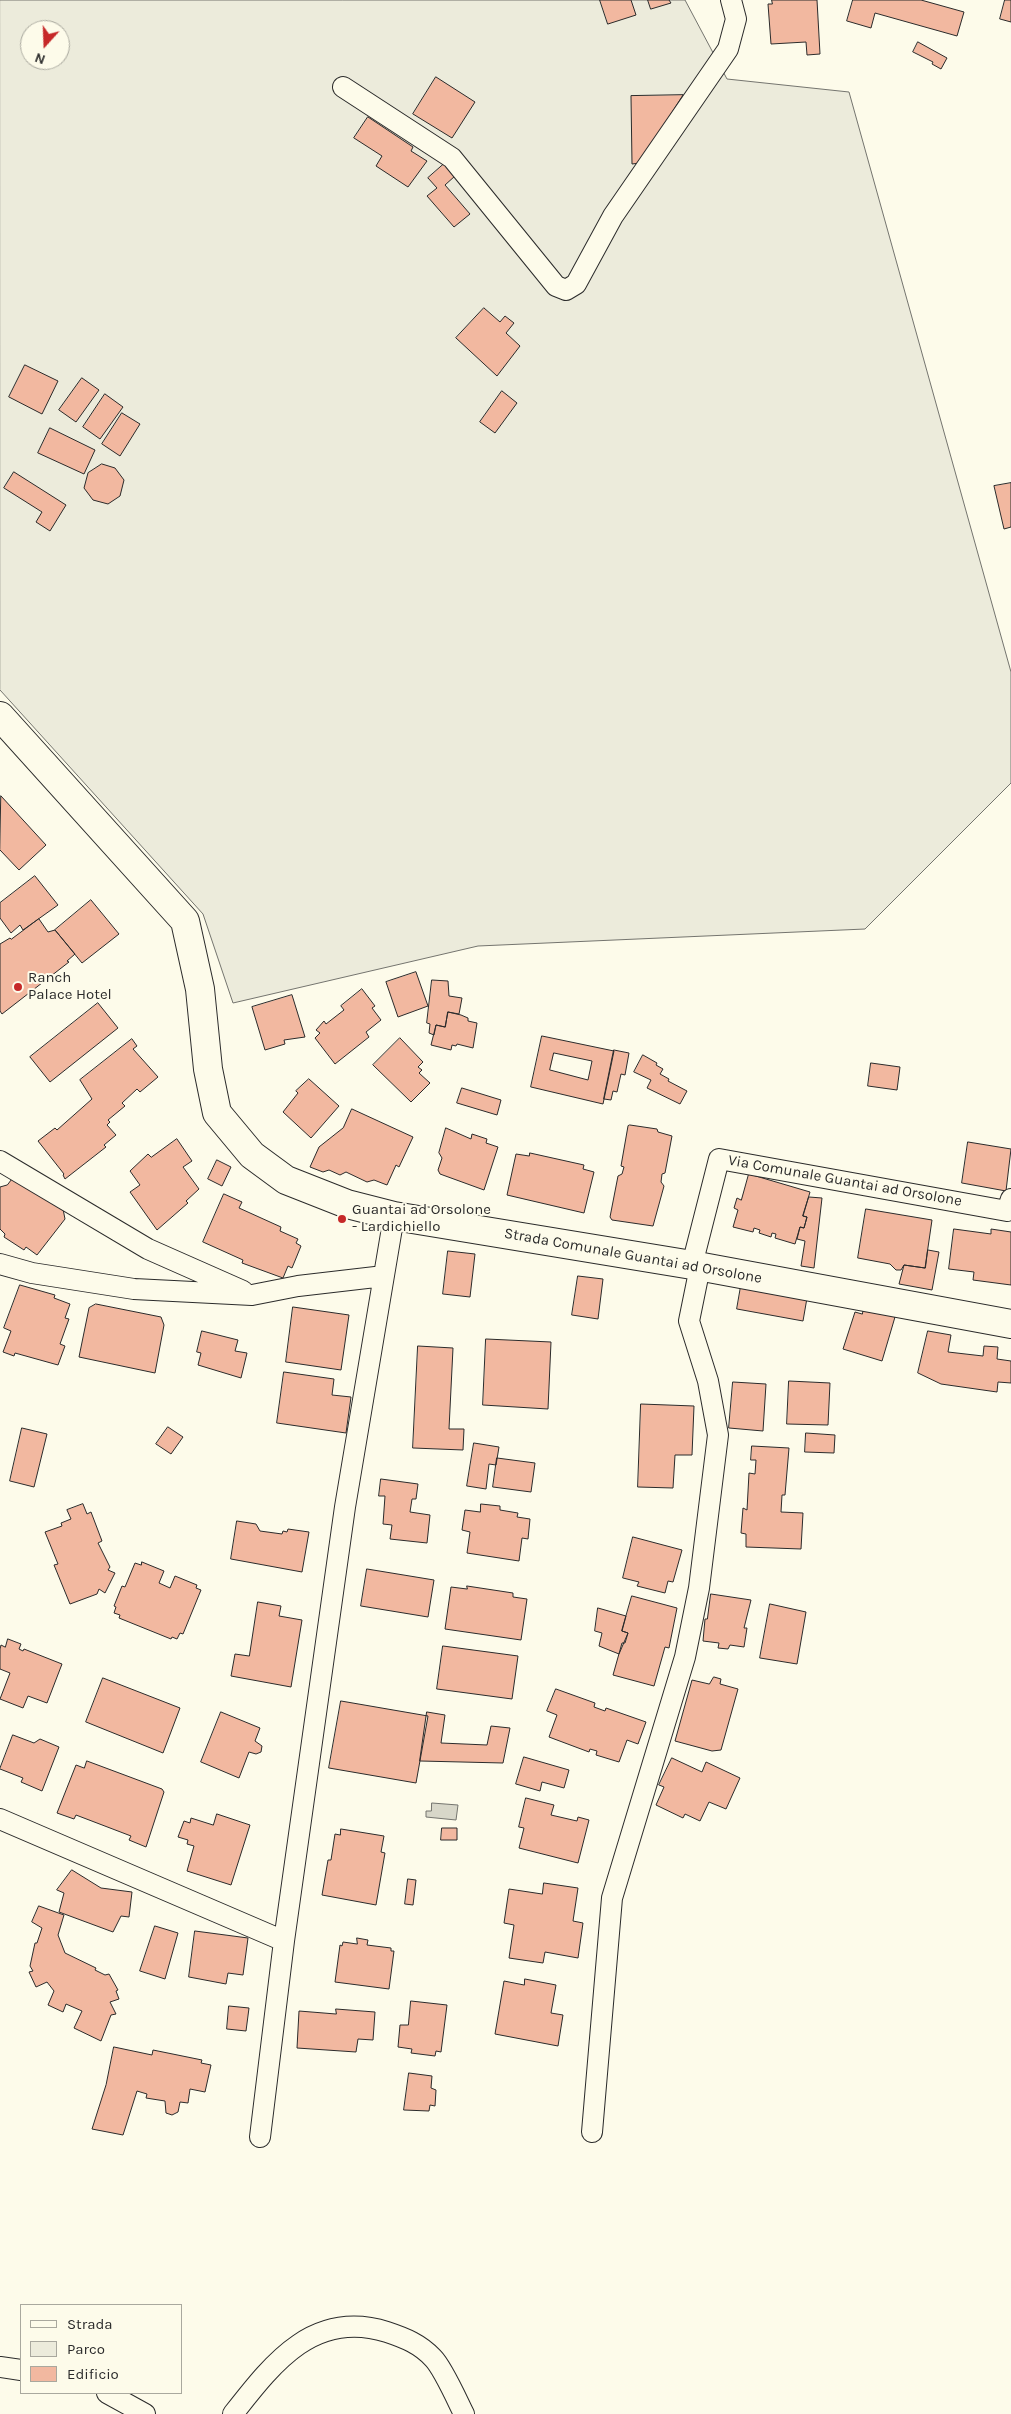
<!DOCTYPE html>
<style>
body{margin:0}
#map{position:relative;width:1011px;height:2414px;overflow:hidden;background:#fdfbea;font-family:Karla,sans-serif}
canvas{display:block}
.legend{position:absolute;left:20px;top:2304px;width:162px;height:90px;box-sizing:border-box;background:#fdfbea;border:1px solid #a9a89e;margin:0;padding:6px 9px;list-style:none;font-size:15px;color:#2b2b2b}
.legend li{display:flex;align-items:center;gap:10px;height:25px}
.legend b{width:25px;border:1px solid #a9a89e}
.north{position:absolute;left:20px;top:20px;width:50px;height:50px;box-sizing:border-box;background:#fdfbea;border:1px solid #a9a89e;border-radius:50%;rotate:200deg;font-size:14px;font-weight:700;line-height:20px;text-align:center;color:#2b2b2b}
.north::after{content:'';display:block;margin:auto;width:18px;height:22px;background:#c62828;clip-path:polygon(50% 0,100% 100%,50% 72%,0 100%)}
</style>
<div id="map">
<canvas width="1011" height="2414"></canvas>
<ul class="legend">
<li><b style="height:6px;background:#fdfbea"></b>Strada</li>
<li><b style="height:14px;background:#ecebdb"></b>Parco</li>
<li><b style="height:14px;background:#f2b8a0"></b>Edificio</li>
</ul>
<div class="north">N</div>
</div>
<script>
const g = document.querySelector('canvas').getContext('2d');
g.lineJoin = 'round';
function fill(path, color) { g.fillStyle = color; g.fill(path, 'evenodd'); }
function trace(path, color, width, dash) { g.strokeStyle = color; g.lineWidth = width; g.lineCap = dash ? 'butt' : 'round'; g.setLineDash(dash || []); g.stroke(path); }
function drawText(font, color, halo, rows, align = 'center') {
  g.font = font + ' Karla,sans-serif'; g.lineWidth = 4; g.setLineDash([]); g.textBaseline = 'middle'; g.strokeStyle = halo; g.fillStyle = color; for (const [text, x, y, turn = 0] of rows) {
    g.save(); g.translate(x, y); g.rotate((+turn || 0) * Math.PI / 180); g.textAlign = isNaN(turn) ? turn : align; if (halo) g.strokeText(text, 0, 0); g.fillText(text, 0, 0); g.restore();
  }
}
const green = new Path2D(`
 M 0,0 L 685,0 L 727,79 L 849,92 L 1011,672 L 1011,783 L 865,929 L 478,946 L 233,1003 L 203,914 L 0,690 ZM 30,30 L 60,30 L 60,60 L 30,60 Z`);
fill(green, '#ecebdb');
trace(green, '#74746e', 1);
const water = new Path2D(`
 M 432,1803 L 458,1805 L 456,1820 L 426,1817 L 426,1811 L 431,1811 Z`);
fill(water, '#d8d7c9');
trace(water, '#74746e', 1);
const building = new Path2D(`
 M 600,0 L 631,0 L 636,15 L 608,24 Z
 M 648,0 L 669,0 L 671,3 L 651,9 Z
 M 772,0 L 817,0 L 820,54 L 807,55 L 806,42 L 771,44 L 768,4 L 772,4 Z
 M 853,0 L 921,0 L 964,12 L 957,36 L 875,13 L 871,28 L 847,21 Z
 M 1005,0 L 1011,0 L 1011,22 L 1000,19 Z
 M 918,42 L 947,58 L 941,69 L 932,64 L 933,62 L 913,52 Z
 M 436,77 L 475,102 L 452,138 L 413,114 Z
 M 683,95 L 640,163 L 632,164 L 631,96 Z
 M 368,117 L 413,147 L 411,151 L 427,161 L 408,187 L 376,166 L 382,156 L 354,138 Z
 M 444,164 L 455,176 L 445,185 L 470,214 L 454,227 L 427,196 L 437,188 L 428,178 Z
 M 484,308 L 500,322 L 505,316 L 514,323 L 506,333 L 520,346 L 497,376 L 456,338 Z
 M 25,365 L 58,381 L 42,414 L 9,397 Z
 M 82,378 L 99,390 L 76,422 L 59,410 Z
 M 502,391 L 517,403 L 495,433 L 480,422 Z
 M 105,394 L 123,407 L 100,439 L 83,427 Z
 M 122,413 L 140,424 L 120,456 L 102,444 Z
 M 50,428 L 95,450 L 84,474 L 38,453 Z
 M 102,464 L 115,468 L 124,480 L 120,496 L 108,504 L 93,500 L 84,488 L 88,473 Z
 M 14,472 L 66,505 L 50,531 L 36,522 L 42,512 L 4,488 Z
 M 1011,483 L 1011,527 L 1004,529 L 994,486 Z
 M 1,796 L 46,845 L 19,870 L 0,850 Z
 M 35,876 L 58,905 L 23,930 L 20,925 L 11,933 L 0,918 L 0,903 Z
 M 91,900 L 119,934 L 82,963 L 55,930 Z
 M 39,919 L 48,932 L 55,930 L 75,954 L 67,961 L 69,962 L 2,1014 L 0,1011 L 0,944 L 10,938 L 11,939 Z
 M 416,972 L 428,1006 L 398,1017 L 386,982 Z
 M 432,980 L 448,981 L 449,996 L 462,998 L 459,1014 L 448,1012 L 445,1027 L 436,1025 L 434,1035 L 429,1033 L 430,1024 L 427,1023 Z
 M 362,989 L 375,1006 L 372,1008 L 381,1020 L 366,1032 L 369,1037 L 335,1064 L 315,1038 L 320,1033 L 316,1030 L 324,1021 L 326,1024 L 344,1010 L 341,1006 Z
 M 292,995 L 305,1037 L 284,1040 L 285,1044 L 265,1050 L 252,1007 Z
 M 98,1003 L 118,1028 L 50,1082 L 30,1057 Z
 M 448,1012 L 461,1015 L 468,1018 L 468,1021 L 477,1023 L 473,1048 L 457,1044 L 456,1046 L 452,1045 L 451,1050 L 431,1045 L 436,1025 L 445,1027 Z
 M 542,1036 L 614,1051 L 603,1104 L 531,1087 ZM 554,1053 L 592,1061 L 588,1080 L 550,1070 Z
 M 400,1038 L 423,1062 L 418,1067 L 422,1070 L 419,1073 L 430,1083 L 411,1102 L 373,1065 Z
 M 132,1039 L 137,1046 L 133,1049 L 158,1077 L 140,1092 L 137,1089 L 122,1103 L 125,1106 L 108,1120 L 110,1122 L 107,1125 L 116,1135 L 104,1145 L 106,1147 L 65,1179 L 63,1175 L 64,1174 L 38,1141 L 55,1128 L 57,1130 L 92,1099 L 80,1080 Z
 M 614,1050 L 629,1053 L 625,1075 L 621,1074 L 617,1092 L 613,1091 L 611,1100 L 604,1099 Z
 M 643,1055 L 657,1063 L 656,1065 L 663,1069 L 660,1074 L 669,1079 L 668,1081 L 687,1091 L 680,1104 L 647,1088 L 651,1080 L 634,1072 Z
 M 871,1063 L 900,1067 L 897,1090 L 868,1086 Z
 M 309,1079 L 339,1106 L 311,1138 L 283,1112 L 298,1093 L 296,1091 Z
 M 462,1088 L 501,1100 L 497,1115 L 457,1103 Z
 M 352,1109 L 413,1137 L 399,1167 L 396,1165 L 387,1185 L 374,1180 L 367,1182 L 346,1172 L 340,1175 L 329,1170 L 323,1172 L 310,1167 L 319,1147 L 343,1128 Z
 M 630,1125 L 657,1129 L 658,1132 L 672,1136 L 665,1173 L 662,1174 L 661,1182 L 664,1186 L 653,1226 L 612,1220 L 610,1217 L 618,1176 L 622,1174 L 624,1167 L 621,1166 L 628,1126 Z
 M 446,1128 L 471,1139 L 472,1134 L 487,1139 L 486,1143 L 498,1147 L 484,1190 L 440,1174 L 438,1170 L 442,1158 L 439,1153 Z
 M 177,1139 L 192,1161 L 183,1167 L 199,1189 L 186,1201 L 188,1203 L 157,1230 L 130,1192 L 140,1185 L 130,1171 L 148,1154 L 151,1157 Z
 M 968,1142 L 1011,1149 L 1006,1191 L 962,1183 Z
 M 530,1153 L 584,1165 L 583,1169 L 594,1172 L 584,1213 L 507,1195 L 516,1154 L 529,1156 Z
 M 217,1160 L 231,1167 L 222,1186 L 208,1179 Z
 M 17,1173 L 63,1209 L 65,1219 L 37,1255 L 26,1247 L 24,1250 L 4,1237 L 5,1234 L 0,1229 L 0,1187 L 7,1185 Z
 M 749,1174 L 810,1192 L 803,1216 L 807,1217 L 804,1228 L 800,1227 L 795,1244 L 775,1238 L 776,1234 L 772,1233 L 771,1237 L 759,1233 L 760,1230 L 754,1228 L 753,1232 L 733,1227 L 738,1210 L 734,1208 L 737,1198 L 741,1200 Z
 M 224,1194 L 242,1202 L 239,1208 L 281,1227 L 280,1231 L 298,1239 L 296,1243 L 301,1246 L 292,1268 L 288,1266 L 283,1278 L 242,1263 L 243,1260 L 203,1242 Z
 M 809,1197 L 822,1198 L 814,1268 L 801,1266 L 805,1241 L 797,1239 L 800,1227 L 804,1228 L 807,1217 L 803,1216 Z
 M 866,1209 L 932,1220 L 925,1268 L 904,1265 L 901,1270 L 896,1270 L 890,1264 L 858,1258 Z
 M 954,1229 L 991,1234 L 991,1229 L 1011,1232 L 1011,1285 L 973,1280 L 974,1272 L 949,1269 Z
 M 928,1250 L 939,1252 L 932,1290 L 899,1284 L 904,1265 L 925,1268 Z
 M 448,1251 L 475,1254 L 470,1297 L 443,1294 Z
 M 578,1276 L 603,1279 L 598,1319 L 572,1315 Z
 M 20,1285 L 55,1295 L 54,1298 L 70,1304 L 65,1318 L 69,1319 L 60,1344 L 65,1346 L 58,1365 L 15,1353 L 14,1356 L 3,1352 L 11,1331 L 4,1328 Z
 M 741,1286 L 807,1298 L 803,1321 L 737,1309 Z
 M 96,1304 L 161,1317 L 164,1325 L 155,1373 L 79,1357 L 89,1308 Z
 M 293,1307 L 349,1315 L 341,1370 L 286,1362 Z
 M 864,1307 L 895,1317 L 882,1361 L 843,1349 L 855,1312 L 862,1314 Z
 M 202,1331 L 238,1340 L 235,1351 L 247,1353 L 241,1378 L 198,1365 L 201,1353 L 197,1352 Z
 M 928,1331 L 951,1335 L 948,1352 L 983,1356 L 984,1346 L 998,1347 L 997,1359 L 1011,1361 L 1011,1383 L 998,1382 L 997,1392 L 941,1384 L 918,1373 Z
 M 486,1339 L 551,1342 L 548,1409 L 483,1405 Z
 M 418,1346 L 453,1348 L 449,1429 L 464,1429 L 463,1450 L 413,1448 Z
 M 284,1372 L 334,1379 L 332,1395 L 351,1397 L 346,1433 L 277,1423 Z
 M 789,1381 L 830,1383 L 828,1425 L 787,1424 Z
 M 733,1382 L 766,1384 L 763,1431 L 729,1428 Z
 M 641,1404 L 694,1406 L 692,1455 L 675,1455 L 673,1488 L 638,1487 Z
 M 168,1427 L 183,1437 L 171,1454 L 156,1444 Z
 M 22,1428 L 47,1434 L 34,1487 L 10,1481 Z
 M 806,1433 L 835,1435 L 834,1453 L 805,1452 Z
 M 474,1443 L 499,1447 L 496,1465 L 489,1464 L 486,1489 L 467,1486 Z
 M 752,1446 L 789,1448 L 785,1495 L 782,1495 L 781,1512 L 803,1513 L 801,1549 L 746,1547 L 746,1534 L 741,1533 L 743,1508 L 747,1510 L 749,1473 L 755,1474 L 756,1460 L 751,1460 Z
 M 497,1458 L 535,1463 L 531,1492 L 493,1487 Z
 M 381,1479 L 418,1484 L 416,1499 L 412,1499 L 410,1512 L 430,1515 L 427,1543 L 390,1539 L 392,1525 L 383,1524 L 385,1496 L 379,1496 Z
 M 83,1504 L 87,1514 L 91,1512 L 102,1541 L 98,1543 L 110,1567 L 108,1570 L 115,1573 L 105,1593 L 99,1589 L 97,1594 L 70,1604 L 54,1565 L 58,1564 L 45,1532 L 62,1526 L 61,1523 L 71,1519 L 67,1510 Z
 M 481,1504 L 500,1506 L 500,1510 L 518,1513 L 517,1517 L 530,1519 L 528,1539 L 522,1538 L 519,1561 L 467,1553 L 470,1532 L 462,1530 L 465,1510 L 480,1512 Z
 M 237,1521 L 256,1524 L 260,1531 L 282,1534 L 283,1531 L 287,1532 L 288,1529 L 309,1532 L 302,1572 L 231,1559 Z
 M 633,1537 L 682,1550 L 673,1582 L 668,1581 L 665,1593 L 637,1586 L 639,1582 L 623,1578 Z
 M 142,1562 L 164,1571 L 159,1583 L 170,1588 L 175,1576 L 197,1585 L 196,1588 L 201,1590 L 183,1634 L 180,1633 L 177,1639 L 172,1637 L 171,1639 L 119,1618 L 120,1615 L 114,1613 L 116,1607 L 114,1606 L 122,1586 L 125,1587 L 135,1563 L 141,1565 Z
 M 367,1569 L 434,1580 L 428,1617 L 361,1606 Z
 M 467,1586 L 513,1593 L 513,1597 L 527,1599 L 521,1640 L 445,1629 L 451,1587 L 467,1589 Z
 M 711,1594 L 751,1600 L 744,1628 L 747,1628 L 744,1647 L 730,1645 L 728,1649 L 718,1648 L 719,1643 L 703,1641 L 705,1619 L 707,1619 Z
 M 632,1596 L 677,1608 L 669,1648 L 665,1647 L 654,1686 L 613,1675 L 622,1643 L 625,1643 L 628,1633 L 622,1631 Z
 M 258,1602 L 281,1606 L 279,1616 L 302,1620 L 291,1687 L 231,1676 L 235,1654 L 249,1656 Z
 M 770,1604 L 806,1612 L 797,1664 L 760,1658 Z
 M 598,1608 L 626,1616 L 622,1631 L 628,1633 L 619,1654 L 599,1646 L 602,1633 L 595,1631 Z
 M 8,1639 L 21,1644 L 19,1649 L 23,1651 L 24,1649 L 62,1664 L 47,1703 L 28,1696 L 23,1708 L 0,1699 L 10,1673 L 0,1669 L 0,1649 L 1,1645 L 5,1647 Z
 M 443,1646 L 518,1656 L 512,1699 L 437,1689 Z
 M 714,1677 L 721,1679 L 720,1684 L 738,1689 L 721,1750 L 712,1751 L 675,1741 L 692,1680 L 709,1684 Z
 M 103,1678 L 180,1708 L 163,1753 L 86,1722 Z
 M 556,1689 L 595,1703 L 594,1707 L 605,1711 L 606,1708 L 646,1722 L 638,1744 L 627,1740 L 619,1762 L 596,1755 L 597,1751 L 590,1749 L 589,1752 L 549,1737 L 557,1715 L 547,1711 Z
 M 341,1701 L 428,1716 L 416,1783 L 329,1768 Z
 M 221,1712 L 260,1728 L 255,1741 L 262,1746 L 261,1752 L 256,1754 L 249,1752 L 239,1778 L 201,1762 Z
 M 427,1712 L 445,1715 L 441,1743 L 487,1745 L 491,1726 L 510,1728 L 503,1763 L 420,1761 Z
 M 13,1735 L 34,1743 L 40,1739 L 59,1747 L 42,1791 L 21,1782 L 23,1778 L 0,1769 Z
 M 524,1757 L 569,1770 L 564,1788 L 542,1782 L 540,1791 L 516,1784 Z
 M 672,1758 L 702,1772 L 706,1762 L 740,1778 L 726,1809 L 709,1802 L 700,1821 L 685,1814 L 683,1818 L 656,1805 L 664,1787 L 659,1785 Z
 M 87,1761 L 162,1789 L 164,1792 L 146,1847 L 129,1840 L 131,1836 L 76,1815 L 74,1819 L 57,1813 L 76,1765 L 84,1768 Z
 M 526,1798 L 554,1805 L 551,1815 L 577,1821 L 578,1817 L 589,1820 L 578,1863 L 519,1848 L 524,1828 L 519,1827 Z
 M 217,1814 L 250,1825 L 231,1885 L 187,1871 L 194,1846 L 187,1844 L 188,1840 L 178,1837 L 184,1821 L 190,1823 L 191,1818 L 213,1825 Z
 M 442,1828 L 457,1828 L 457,1840 L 441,1840 Z
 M 341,1829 L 384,1836 L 381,1852 L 385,1853 L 376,1905 L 322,1895 L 328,1860 L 331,1860 L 335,1834 L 340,1835 Z
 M 72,1870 L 101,1888 L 132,1892 L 129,1917 L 121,1916 L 113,1932 L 59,1912 L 64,1893 L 57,1890 Z
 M 408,1879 L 416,1880 L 413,1905 L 405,1904 Z
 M 544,1883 L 578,1888 L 573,1921 L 583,1923 L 578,1958 L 545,1952 L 543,1963 L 509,1958 L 514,1925 L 504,1923 L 509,1889 L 542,1894 Z
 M 39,1906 L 64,1915 L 58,1935 L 65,1953 L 96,1968 L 95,1970 L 105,1975 L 109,1974 L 118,1990 L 116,1991 L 119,1999 L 110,2002 L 116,2014 L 111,2015 L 101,2041 L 74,2028 L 82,2011 L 66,2004 L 63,2012 L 48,2005 L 54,1991 L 47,1982 L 36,1987 L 29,1972 L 33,1971 L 30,1966 L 35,1943 L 37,1943 L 42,1928 L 32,1922 Z
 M 155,1926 L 178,1933 L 165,1979 L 140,1971 Z
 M 195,1931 L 248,1938 L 243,1975 L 228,1973 L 226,1984 L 189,1977 Z
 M 357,1938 L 368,1940 L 367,1945 L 391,1948 L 391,1951 L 394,1951 L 389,1989 L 335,1982 L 340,1945 L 342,1946 L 343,1942 L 357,1944 Z
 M 525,1979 L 556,1985 L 551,2013 L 563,2015 L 558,2046 L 495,2034 L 504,1981 L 524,1985 Z
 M 411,2001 L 447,2005 L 441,2052 L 436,2051 L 435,2056 L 411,2053 L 412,2049 L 398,2047 L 400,2025 L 408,2025 Z
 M 229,2006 L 249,2008 L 246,2031 L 227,2029 Z
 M 336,2009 L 375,2012 L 373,2040 L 358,2039 L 356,2052 L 297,2048 L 299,2011 L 336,2014 Z
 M 114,2047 L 152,2055 L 153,2050 L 202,2060 L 201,2063 L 211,2065 L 205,2092 L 190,2089 L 188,2103 L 180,2102 L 178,2112 L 172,2115 L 166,2113 L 165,2101 L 146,2098 L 147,2094 L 137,2091 L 123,2135 L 92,2129 L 106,2085 Z
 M 409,2073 L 432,2076 L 431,2088 L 436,2090 L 435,2106 L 430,2105 L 429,2111 L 404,2110 Z`);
fill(building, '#f2b8a0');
trace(building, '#2b2b2b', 1);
const street = new Path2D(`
 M 343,87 L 452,158 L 556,286 L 566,290 L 576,284 L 613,216 L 728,49 L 736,19 L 731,0
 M 0,1161 L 148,1249 L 243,1291
 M 0,1264 L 32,1273 L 134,1289 L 252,1295 L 298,1286 L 384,1276
 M 692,1265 L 719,1159 L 1007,1211 L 1011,1199
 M 0,1819 L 284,1941
 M 592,2132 L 612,1898 L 685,1657 L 699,1588 L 718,1435 L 708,1381 L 689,1321 L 700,1267
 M 260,2137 L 284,1941 L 345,1507 L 394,1216
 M 0,2367 L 21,2370
 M 107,2393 L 145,2414
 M 233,2414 C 273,2363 314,2309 387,2332 C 405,2338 420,2344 433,2358 C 443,2368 457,2400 464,2414`);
const secondary = new Path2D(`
 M 0,716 L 185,921 L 200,989 L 208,1069 L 217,1113 L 252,1155 L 286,1180 L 347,1204 L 394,1216 L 692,1265 L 1011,1324`);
trace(street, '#2b2b2b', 22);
trace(secondary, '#2b2b2b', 30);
trace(street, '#fdfbea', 20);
trace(secondary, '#fdfbea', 28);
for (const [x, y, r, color] of [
 [18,987,5,"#c62828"],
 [342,1219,5,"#c62828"]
]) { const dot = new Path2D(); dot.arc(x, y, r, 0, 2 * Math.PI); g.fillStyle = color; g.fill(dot); trace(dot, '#fdfbea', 2); }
drawText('15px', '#2b2b2b', '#fdfbea', [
 ["Ranch",28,978],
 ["Palace Hotel",28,995],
 ["Guantai ad Orsolone",352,1210],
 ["- Lardichiello",352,1227]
], 'left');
drawText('15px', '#2b2b2b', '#fdfbea', [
 ["Via Comunale Guantai ad Orsolone",845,1181,10],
 ["Strada Comunale Guantai ad Orsolone",633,1256,10]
]);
</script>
